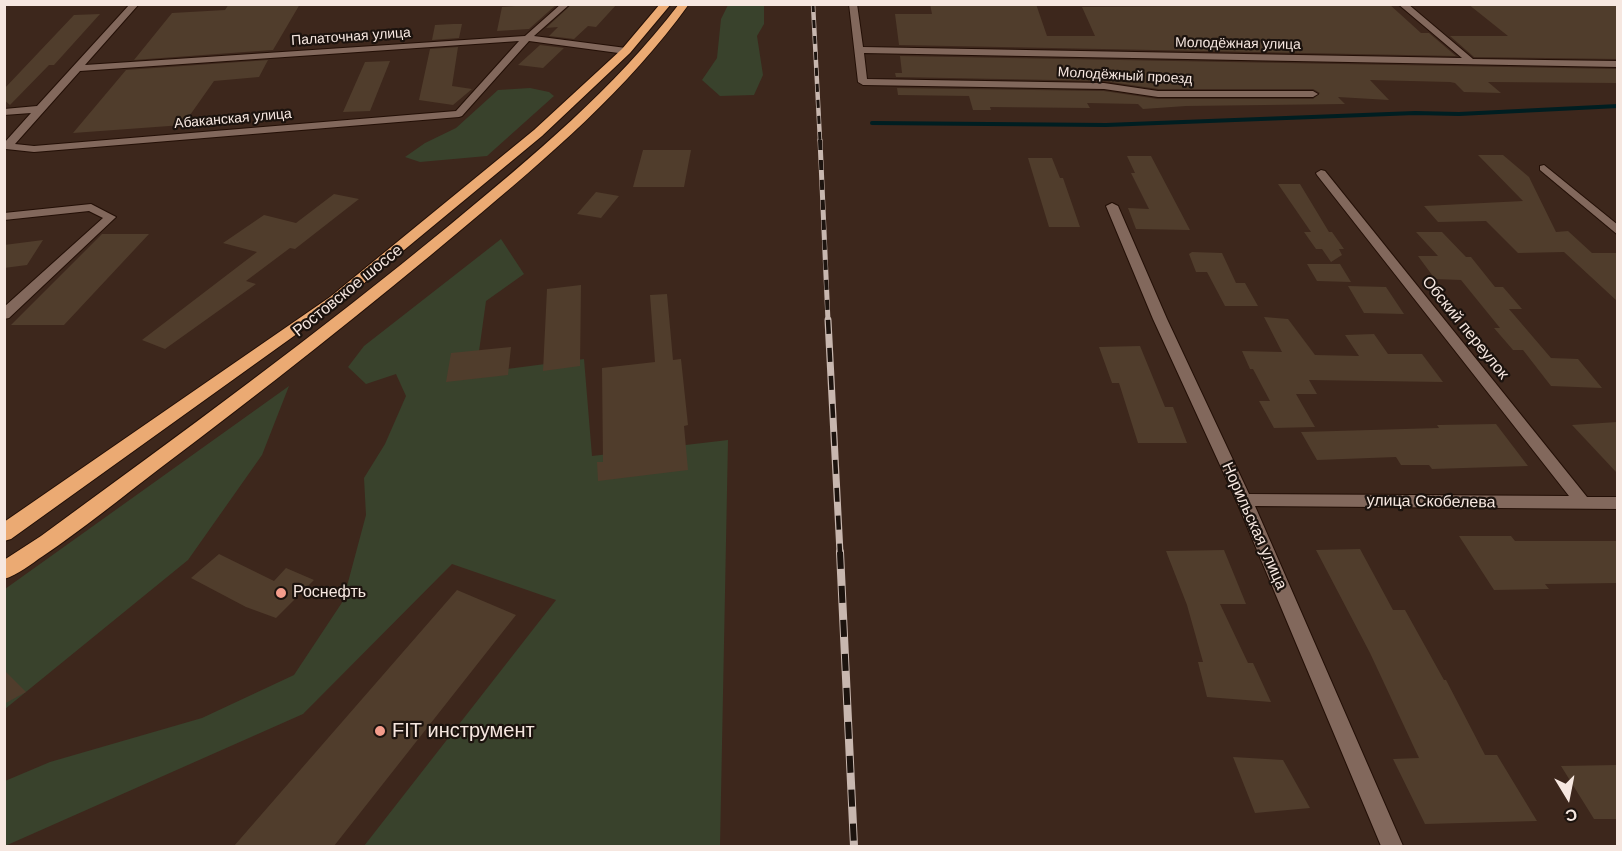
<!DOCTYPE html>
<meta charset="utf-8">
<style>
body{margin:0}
#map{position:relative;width:1622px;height:851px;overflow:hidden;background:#3d271c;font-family:Arial,sans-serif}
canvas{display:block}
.frame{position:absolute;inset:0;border:6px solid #f6e7e0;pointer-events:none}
.north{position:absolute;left:1538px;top:767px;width:60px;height:60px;-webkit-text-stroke:4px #1c130e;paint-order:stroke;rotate:170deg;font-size:16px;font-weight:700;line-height:24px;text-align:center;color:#f6e7e0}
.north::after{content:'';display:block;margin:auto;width:21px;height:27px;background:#f6e7e0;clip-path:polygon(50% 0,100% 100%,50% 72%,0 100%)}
</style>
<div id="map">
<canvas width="1622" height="851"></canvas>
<div class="frame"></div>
<div class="north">С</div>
</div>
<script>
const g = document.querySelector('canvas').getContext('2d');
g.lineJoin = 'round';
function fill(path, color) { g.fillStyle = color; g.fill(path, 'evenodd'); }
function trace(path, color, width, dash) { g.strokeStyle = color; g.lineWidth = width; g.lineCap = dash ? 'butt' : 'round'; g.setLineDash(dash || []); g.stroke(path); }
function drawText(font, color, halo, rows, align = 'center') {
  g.font = font + ' Arial,sans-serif'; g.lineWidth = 4.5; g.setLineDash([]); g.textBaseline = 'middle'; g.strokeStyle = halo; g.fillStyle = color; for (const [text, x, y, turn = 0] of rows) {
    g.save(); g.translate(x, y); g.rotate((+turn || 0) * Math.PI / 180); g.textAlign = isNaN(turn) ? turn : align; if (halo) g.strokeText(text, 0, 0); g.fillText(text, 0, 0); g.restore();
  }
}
fill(new Path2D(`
 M 728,5 L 764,5 L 764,24 L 757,36 L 763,75 L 754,95 L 720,96 L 702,80 L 717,58 L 721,19 Z
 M 530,88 L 549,92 L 554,96 L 487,156 L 420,162 L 405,157 L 425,143 L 456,128 L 498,90 Z
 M 501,239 L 524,274 L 486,301 L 476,373 L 584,359 L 592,456 L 728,440 L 720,846 L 364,846 L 556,600 L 452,564 L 303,714 L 5,846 L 5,781 L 50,762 L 202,718 L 294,675 L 343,601 L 366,515 L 364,478 L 385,444 L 406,396 L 396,374 L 366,384 L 348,367 L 364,346 Z
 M 289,386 L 262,455 L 188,560 L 5,709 L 5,589 Z`), '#39422c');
trace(new Path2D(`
 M 872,123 L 1106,125 L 1415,113 L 1459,114 L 1618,106`), '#001e21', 4);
fill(new Path2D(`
 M 229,4 L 300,4 L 273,50 L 134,60 L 172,13 L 225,10 Z
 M 541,4 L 557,4 L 529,29 L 497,31 L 502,7 Z
 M 572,4 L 617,4 L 596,27 L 588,26 L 574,39 L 549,36 L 558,27 L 546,28 Z
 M 930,4 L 1036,4 L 1047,36 L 1095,36 L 1082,7 L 1389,4 L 1421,33 L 1429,33 L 1456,56 L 899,45 L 895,14 L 932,14 Z
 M 1468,4 L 1617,4 L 1617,59 L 1474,57 L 1450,36 L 1508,36 Z
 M 100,14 L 54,65 L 49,65 L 10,105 L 4,100 L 4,89 L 74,15 Z
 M 453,24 L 462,24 L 459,38 L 432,40 L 435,25 Z
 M 540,45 L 564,48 L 543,68 L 518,65 Z
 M 458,47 L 452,86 L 472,89 L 453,105 L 419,100 L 430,49 Z
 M 900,56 L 1617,69 L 1617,83 L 1488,82 L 1501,93 L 1464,92 L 1455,83 L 1450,82 L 1370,80 L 1389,100 L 1338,97 L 1345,104 L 1186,106 L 1143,109 L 1138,104 L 1087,103 L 1090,108 L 990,107 L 991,110 L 973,110 L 969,96 L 898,95 L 897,88 L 1104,91 L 1158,99 L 1313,99 L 1320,93 L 1313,89 L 1158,89 L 1104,81 L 896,77 L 895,73 L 902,73 Z
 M 268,60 L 259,77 L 214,81 L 183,125 L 73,133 L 126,70 Z
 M 390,61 L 370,111 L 343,112 L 365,62 Z
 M 643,150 L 691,150 L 684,187 L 633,187 Z
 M 1478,155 L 1503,155 L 1529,177 L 1556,232 L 1568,231 L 1592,253 L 1617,253 L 1617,301 L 1564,252 L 1518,253 L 1486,221 L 1438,222 L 1424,206 L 1523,201 Z
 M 1127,156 L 1151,156 L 1190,230 L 1136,229 L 1128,208 L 1149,209 L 1131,173 L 1135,173 Z
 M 1028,158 L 1052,158 L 1060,178 L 1063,178 L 1080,227 L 1049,227 Z
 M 1278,184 L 1300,184 L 1329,232 L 1332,232 L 1344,249 L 1339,249 L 1342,255 L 1331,262 L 1322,249 L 1316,249 L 1304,232 L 1311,232 Z
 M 596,192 L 619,196 L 601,218 L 577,214 Z
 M 334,194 L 359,199 L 295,249 L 290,248 L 246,281 L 256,284 L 165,349 L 142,340 L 257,252 L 223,243 L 264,215 L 296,223 Z
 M 1416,232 L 1442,232 L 1466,257 L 1471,257 L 1495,287 L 1503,287 L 1522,309 L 1509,309 L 1551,358 L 1578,359 L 1602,388 L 1551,386 L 1523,350 L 1513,350 L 1494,328 L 1500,328 L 1461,280 L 1435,279 L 1418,256 L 1438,256 Z
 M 102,234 L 149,234 L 64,325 L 11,325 Z
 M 43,240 L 27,265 L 4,268 L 4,245 Z
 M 1192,252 L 1222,253 L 1236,283 L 1245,283 L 1258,306 L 1225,306 L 1207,272 L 1196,272 L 1189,254 Z
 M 1307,264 L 1340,264 L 1351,282 L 1317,281 Z
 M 581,285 L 580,366 L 543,371 L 547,289 Z
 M 1348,286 L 1386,287 L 1404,314 L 1364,313 Z
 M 667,294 L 673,360 L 681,359 L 688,425 L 684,426 L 688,470 L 598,481 L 597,462 L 603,462 L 602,368 L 655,362 L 650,295 Z
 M 1264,317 L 1288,319 L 1315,355 L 1359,356 L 1345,335 L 1374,334 L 1388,354 L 1422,354 L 1443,382 L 1309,380 L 1317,394 L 1296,394 L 1315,427 L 1274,428 L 1259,401 L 1270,401 L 1253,369 L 1250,369 L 1242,351 L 1282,352 Z
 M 1140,346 L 1165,407 L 1173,407 L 1187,443 L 1138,443 L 1119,383 L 1112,383 L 1099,347 Z
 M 511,347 L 508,375 L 446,382 L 451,353 Z
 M 1617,422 L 1617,473 L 1572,425 Z
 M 1496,424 L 1528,466 L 1432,469 L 1429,465 L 1401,465 L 1396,457 L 1317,460 L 1301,432 L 1439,428 L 1437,425 Z
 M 1459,536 L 1511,536 L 1515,541 L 1617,541 L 1617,583 L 1545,584 L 1549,589 L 1494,590 Z
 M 1360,549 L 1393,610 L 1405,610 L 1444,680 L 1446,680 L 1485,755 L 1497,755 L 1537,821 L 1425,824 L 1393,759 L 1419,758 L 1370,653 L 1316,550 Z
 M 1224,550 L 1246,604 L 1220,604 L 1248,663 L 1253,663 L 1271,702 L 1207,697 L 1198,662 L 1203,662 L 1187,605 L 1166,551 Z
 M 219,554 L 274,581 L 286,568 L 314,580 L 276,618 L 246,607 L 191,578 Z
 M 457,590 L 516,615 L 334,846 L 234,846 Z
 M 4,670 L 26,692 L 4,704 Z
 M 1233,757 L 1283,760 L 1310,808 L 1255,813 Z
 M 1617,765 L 1617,819 L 1594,819 L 1561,766 Z`), '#503d2c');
const street = new Path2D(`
 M 130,4 L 139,4 L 85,65 L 525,36 L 561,4 L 570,4 L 534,36 L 626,48 L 630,51 L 626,54 L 529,41 L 462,116 L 459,117 L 34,152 L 6,149 L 5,142 L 31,113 L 4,115 L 4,109 L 37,106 ZM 519,41 L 456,111 L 34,146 L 15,144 L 80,71 Z
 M 849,4 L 857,4 L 863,47 L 1462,58 L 1398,4 L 1408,4 L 1473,59 L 1618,61 L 1618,67 L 864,53 L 867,79 L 1104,83 L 1158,91 L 1313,91 L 1318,94 L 1313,97 L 1158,97 L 1104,89 L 863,85 L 858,82 Z
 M 1544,165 L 1618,225 L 1618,235 L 1540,170 L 1540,166 Z
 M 1321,170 L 1325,171 L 1587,497 L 1618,497 L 1618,509 L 1255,506 L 1403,846 L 1381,846 L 1236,500 L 1153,319 L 1106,206 L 1112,203 L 1118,206 L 1167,319 L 1249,494 L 1569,496 L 1317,175 L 1316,173 Z
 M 91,204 L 116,217 L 9,318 L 4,319 L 4,307 L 103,218 L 89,211 L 4,220 L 4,213 Z`);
const highway = new Path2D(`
 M 660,4 L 671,4 L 630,53 L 542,136 L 340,303 L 11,539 L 4,541 L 4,522 L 330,297 L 534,130 L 622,49 Z
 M 679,4 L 689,4 C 627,90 548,157 468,224 C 367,309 264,390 159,469 C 121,498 83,529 43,556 C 31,564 18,575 4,579 L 4,560 L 41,536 C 179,435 319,333 451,224 C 533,156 614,89 679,4 Z`);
trace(street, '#230f06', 2);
trace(highway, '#230f06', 2);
fill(street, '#82685c');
fill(highway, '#ebaa73');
const railFar3 = new Path2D(`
 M 813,4 L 820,141`);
const railFar2 = new Path2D(`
 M 820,140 L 828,321`);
const railFar1 = new Path2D(`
 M 828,320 L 840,553`);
const rail = new Path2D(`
 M 840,552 L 854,846`);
trace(railFar3, '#c8b7af', 4.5);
trace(railFar2, '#c8b7af', 5);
trace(railFar1, '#c8b7af', 7);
trace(rail, '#c8b7af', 8);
trace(railFar3, '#1c130e', 3, [8]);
trace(railFar2, '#1c130e', 4, [10]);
trace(railFar1, '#1c130e', 4.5, [14]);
trace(rail, '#1c130e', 6, [17]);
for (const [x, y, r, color] of [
 [281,593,6,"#f49d8c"],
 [380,731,6,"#f49d8c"]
]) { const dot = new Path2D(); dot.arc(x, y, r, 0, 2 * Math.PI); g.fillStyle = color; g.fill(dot); trace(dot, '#1c130e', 2); }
drawText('14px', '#f6e7e0', '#1c130e', [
 ["Палаточная улица",351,37,-4],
 ["Молодёжная улица",1238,44,1],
 ["Молодёжный проезд",1125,76,3],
 ["Абаканская улица",233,119,-5]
]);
drawText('16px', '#f6e7e0', '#1c130e', [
 ["Ростовское шоссе",348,291,-39],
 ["Обский переулок",1465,328,51],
 ["улица Скобелева",1431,502,1],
 ["Норильская улица",1254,526,66]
]);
drawText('16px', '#f6e7e0', '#1c130e', [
 ["Роснефть",293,593]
], 'left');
drawText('20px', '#f6e7e0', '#1c130e', [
 ["FIT инструмент",392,731]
], 'left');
</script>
